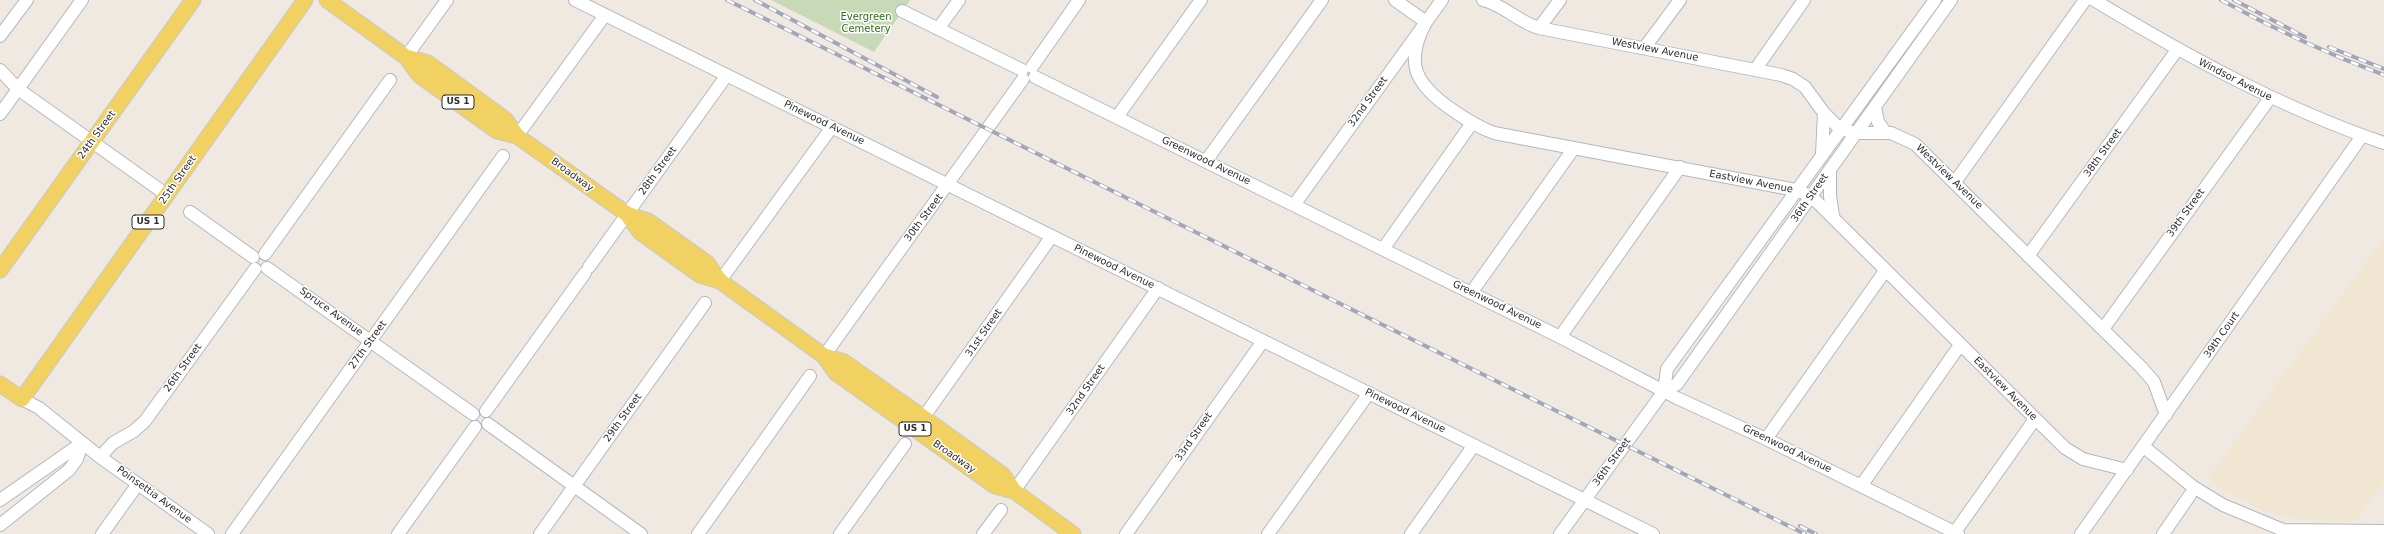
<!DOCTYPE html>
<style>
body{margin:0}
canvas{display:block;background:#efe9e1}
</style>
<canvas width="2384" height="534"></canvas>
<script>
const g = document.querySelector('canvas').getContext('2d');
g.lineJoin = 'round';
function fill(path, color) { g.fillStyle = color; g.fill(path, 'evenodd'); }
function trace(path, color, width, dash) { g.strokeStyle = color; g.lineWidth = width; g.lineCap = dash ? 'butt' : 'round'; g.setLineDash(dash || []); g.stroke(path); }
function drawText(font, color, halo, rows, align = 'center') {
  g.font = font + ' "DejaVu Sans",sans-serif'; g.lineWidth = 3; g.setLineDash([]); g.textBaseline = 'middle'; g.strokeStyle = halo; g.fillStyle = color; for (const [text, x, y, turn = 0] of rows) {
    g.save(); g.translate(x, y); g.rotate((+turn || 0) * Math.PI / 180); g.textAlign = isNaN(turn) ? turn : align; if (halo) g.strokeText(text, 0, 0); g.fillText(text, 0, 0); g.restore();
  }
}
fill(new Path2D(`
 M 2384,238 L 2384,482 L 2356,521 L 2309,520 L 2283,516 L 2256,507 L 2226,492 L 2208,478 Z`), '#f0e6d1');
fill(new Path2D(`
 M 771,0 L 910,0 L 874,52 Z`), '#c8d9b8');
const minor = new Path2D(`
 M 575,0 L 1653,534
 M 1395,0 L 1426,22
 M 1483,0 C 1504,5 1518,22 1539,28 L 1781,75 L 1793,79 L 1805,87 L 1824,113 L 1840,129 L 1856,133 L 1891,133 L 1915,144 L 2141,367 L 2154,382 L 2166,415
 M 2094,0 C 2187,56 2281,108 2384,143
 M 902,11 L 1022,70
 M 1426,22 C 1404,63 1415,84 1451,109 C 1465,119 1478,127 1494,133 L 1796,190 L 1811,196 L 2065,448 L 2083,459 L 2127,470
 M 1539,28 L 1560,0
 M 938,29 L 959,0
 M 0,36 L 27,0
 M 1645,47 L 1680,0
 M 406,57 L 447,0
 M 1032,67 L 1079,0
 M 0,70 L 18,89 L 167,195
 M 1755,70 L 1804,0
 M 1035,77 L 1560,337 L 1677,398 L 1766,439 L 1958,534
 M 1875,107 L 1878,122 L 1885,132
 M 0,114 L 82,0
 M 1117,117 L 1201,0
 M 517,136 L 605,15
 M 1822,154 L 1824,113
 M 1206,161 L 1322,0
 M 1830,169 L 1830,196 L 1833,216
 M 1955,182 L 2085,0
 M 1294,205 L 1442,0
 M 190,212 L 253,257
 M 1383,249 L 1472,123
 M 265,254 L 390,80
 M 2028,256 L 2177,50
 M 589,267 L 727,75
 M 267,268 L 473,414
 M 720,281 L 832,127
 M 1471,293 L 1574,148
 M 2103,329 L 2270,98
 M 1560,337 L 1680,167
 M 824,356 L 1023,79
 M 1664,391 L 1677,384 L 1951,0
 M 22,399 L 39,408 L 100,457 L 208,534
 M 486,411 L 585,273
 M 488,424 L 641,534
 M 918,425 L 1052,236
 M 1766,439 L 1885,271
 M 2144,447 L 2192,486 L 2223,505 L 2283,530 L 2384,531
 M 100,457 L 113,443 L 134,431 L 145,421 L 255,269
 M 1861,486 L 1960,345
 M 1014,491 L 1158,288
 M 0,500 L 82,443
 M 0,525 L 69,470 L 77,459 L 82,443
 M 1955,532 L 2035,419
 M 102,534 L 138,484
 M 232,534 L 503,156
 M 398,534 L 475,427
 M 540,534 L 705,303
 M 698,534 L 810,376
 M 840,534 L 905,444
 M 983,534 L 1001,510
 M 1126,534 L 1263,341
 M 1268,534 L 1369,393
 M 1411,534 L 1474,445
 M 1560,534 L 1664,391 L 1667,369 L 1935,0
 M 2081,534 L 2362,136
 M 2163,534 L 2190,495`);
const major = new Path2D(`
 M 327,0 L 406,57 L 419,75 L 497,131 L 517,136
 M 406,57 L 428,63 L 505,119 L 517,136 L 627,214 L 640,232 L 700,275 L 720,281
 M 627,214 L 648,221 L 707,263 L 720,281 L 824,356 L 844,362 L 924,418 L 1003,475 L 1014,491
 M 0,270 L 193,0
 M 824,356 L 836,373 L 915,429 L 995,486 L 1014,491 L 1073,534
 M 0,384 L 22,399 L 305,0`);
trace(minor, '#b4b7c1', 14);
trace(major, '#c9c9c9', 17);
trace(minor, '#fff', 12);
trace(major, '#f2d163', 15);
const rail = new Path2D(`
 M 727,0 L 1805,534
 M 755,0 L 937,97
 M 2221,0 C 2274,29 2328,54 2384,75
 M 2234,0 L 2305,37
 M 2329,47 L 2384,69
 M 1800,526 L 1816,534`);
trace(rail, '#a3a6b8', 4);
trace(rail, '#fff', 2.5, [8]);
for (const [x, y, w] of [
 [458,102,32],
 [148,222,32],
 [915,429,32]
]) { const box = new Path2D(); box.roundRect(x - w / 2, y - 7, w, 14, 3); g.fillStyle = '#fff'; g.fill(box); trace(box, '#2e2e2e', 1); }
drawText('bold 9px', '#2e2e2e', null, [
 ["US 1",458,102],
 ["US 1",148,222],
 ["US 1",915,429]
]);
drawText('10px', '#2c6e1b', '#fff', [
 ["Evergreen",866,17],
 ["Cemetery",866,29]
]);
drawText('10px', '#2e2e2e', '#fff', [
 ["Westview Avenue",1655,50,11],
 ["Windsor Avenue",2235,80,27],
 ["32nd Street",1368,102,-54],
 ["Pinewood Avenue",824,123,26],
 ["24th Street",97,135,-54],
 ["38th Street",2103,153,-54],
 ["Greenwood Avenue",1206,161,26],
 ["28th Street",658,171,-54],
 ["Broadway",572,175,36],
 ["Westview Avenue",1949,177,44],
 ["25th Street",178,180,-55],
 ["Eastview Avenue",1751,182,11],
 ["36th Street",1810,198,-55],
 ["39th Street",2186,213,-54],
 ["30th Street",924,218,-53],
 ["Pinewood Avenue",1114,267,26],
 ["Greenwood Avenue",1497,305,26],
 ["Spruce Avenue",331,312,36],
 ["31st Street",984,333,-55],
 ["39th Court",2222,335,-55],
 ["27th Street",368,345,-54],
 ["26th Street",183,368,-54],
 ["Eastview Avenue",2005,389,45],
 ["32nd Street",1086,390,-55],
 ["Pinewood Avenue",1405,411,26],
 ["29th Street",623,418,-54],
 ["33rd Street",1194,437,-55],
 ["Greenwood Avenue",1787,449,26],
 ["Broadway",954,457,35],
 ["36th Street",1612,462,-54],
 ["Poinsettia Avenue",154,495,36]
]);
</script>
